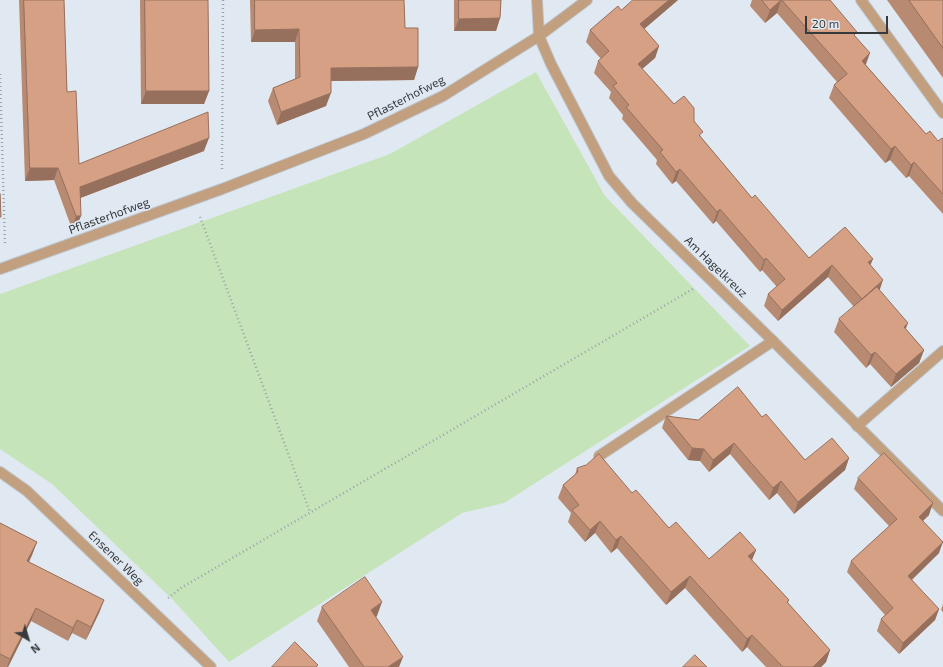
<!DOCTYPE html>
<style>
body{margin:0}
#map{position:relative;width:943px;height:667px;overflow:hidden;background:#e0e9f2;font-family:"Exo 2",sans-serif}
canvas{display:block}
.north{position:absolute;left:8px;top:619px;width:40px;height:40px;-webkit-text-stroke:3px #e0e9f2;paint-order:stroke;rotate:142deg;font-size:11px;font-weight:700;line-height:16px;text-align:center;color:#363a3d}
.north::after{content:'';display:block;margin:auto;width:14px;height:18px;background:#363a3d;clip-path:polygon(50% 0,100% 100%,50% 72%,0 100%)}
.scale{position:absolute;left:805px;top:16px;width:83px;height:18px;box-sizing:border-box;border:2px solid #363a3d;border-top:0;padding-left:5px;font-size:12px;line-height:14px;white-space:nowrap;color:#363a3d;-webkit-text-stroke:3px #e0e9f2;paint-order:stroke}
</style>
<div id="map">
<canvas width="943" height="667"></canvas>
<div class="north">N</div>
<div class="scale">20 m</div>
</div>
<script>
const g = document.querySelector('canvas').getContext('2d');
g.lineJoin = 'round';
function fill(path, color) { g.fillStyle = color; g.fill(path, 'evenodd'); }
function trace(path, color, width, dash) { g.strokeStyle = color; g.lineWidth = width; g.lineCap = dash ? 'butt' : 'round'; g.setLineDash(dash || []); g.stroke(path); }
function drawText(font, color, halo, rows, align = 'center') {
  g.font = font + ' "Exo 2",sans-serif'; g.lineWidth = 3.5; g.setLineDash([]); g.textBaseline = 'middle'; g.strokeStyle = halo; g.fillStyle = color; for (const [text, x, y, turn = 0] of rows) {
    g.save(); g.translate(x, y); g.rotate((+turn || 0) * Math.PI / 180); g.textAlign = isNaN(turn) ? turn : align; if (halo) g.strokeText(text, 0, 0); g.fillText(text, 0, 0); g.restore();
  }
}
fill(new Path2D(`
 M 536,72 L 605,196 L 750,346 L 504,503 L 462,513 L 229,662 L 172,599 L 52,484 L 0,449 L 0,294 L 390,154 Z`), '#c6e4b9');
const service = new Path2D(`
 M 861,0 L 943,113
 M 857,426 L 943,351
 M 599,456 L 773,341`);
const minor = new Path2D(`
 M 537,0 L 539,36 L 551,64 L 609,176 L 632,203 L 773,341 L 943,511
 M 0,269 L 222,189 L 364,134 L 443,96 L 539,36 L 587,0
 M 0,472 L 27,491 L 211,667`);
trace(service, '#bec6ce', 12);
trace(minor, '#bec6ce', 12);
trace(new Path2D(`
 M 0,74 L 5,246
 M 222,169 L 223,0
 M 200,217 L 310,512
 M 168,598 L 181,588 L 693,289`), '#9ba2a9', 2.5, [1, 3]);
trace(service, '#c29f7f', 10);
trace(minor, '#c29f7f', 10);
fill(new Path2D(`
 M 19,0 L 64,0 L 67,92 L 79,164 L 204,151 L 80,198 L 76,228 L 72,229 L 54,180 L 25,181 Z
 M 140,0 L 208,0 L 209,91 L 204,104 L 141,104 Z
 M 250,0 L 404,0 L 405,28 L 418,67 L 414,80 L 331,81 L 326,106 L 277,125 L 268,101 L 273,88 L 295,79 L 295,42 L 251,42 Z
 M 454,0 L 501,0 L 500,18 L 496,31 L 454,31 Z
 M 678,0 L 644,29 L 659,46 L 655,58 L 642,69 L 674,104 L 694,121 L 701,137 L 752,198 L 809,258 L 870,265 L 879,290 L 906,329 L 924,350 L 919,363 L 891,387 L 870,364 L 866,368 L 834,332 L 839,319 L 854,307 L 828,277 L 778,321 L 764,306 L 768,294 L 777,287 L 762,270 L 760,272 L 716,221 L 713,224 L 676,181 L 672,184 L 656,164 L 657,160 L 622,119 L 623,115 L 609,98 L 611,92 L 594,73 L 598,61 L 601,59 L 586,42 L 590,30 L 621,10 Z
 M 752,0 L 830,0 L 855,37 L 866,65 L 926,134 L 938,141 L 943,139 L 943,214 L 909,176 L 906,178 L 890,160 L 885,163 L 829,98 L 834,85 L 837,82 L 777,13 L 765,23 L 750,6 Z
 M 887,0 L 943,0 L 943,78 Z
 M 666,416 L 698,420 L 762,417 L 805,460 L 849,458 L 845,470 L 794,514 L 777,493 L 769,500 L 730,454 L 709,472 L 700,461 L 688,460 L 662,428 Z
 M 577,468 L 632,493 L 669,528 L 709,559 L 756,550 L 752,560 L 789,600 L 788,603 L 830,650 L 826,662 L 821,667 L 766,667 L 747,647 L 742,652 L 685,588 L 666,605 L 617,548 L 611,553 L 595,533 L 585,542 L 568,522 L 571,513 L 558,498 L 563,485 L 575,475 Z
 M 858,478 L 929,515 L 923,521 L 939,553 L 912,580 L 939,609 L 935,620 L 899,654 L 877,631 L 881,619 L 885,615 L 847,572 L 851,561 L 889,526 L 854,489 Z
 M 0,523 L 37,542 L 32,555 L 29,562 L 104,600 L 99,613 L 86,640 L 72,633 L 68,641 L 31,621 L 8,667 L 0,667 Z
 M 943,604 L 943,612 L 941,610 Z
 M 322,607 L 377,616 L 376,617 L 399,667 L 349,667 L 317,621 Z`), '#b88a72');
fill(new Path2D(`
 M 669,0 L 678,0 L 636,36 L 640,24 Z
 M 781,0 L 777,13 L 765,23 L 770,10 Z
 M 500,18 L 496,31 L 454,31 L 459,19 Z
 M 299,29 L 295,42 L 251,42 L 255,30 Z
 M 659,46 L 655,58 L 634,76 L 638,64 Z
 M 870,53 L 865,67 L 862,61 Z
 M 418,67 L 414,80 L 326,81 L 331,68 Z
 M 146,91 L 209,91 L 204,104 L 141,104 Z
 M 331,93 L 326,106 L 277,125 L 281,112 Z
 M 209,138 L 204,151 L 75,200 L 80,187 Z
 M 895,146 L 890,160 L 885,163 L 891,149 Z
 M 914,162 L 909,176 L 906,178 L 911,165 Z
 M 30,168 L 58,168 L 54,180 L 25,181 Z
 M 680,169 L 676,181 L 672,184 L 676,172 Z
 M 720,209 L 716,221 L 713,224 L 717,212 Z
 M 76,216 L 81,216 L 76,228 L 72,229 Z
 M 766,258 L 762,270 L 760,272 L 764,260 Z
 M 873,259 L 868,271 L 868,262 Z
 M 832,265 L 828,277 L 778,321 L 782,310 Z
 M 883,280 L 879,292 L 857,311 L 862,299 Z
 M 908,323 L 903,336 L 904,327 Z
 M 924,350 L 919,363 L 891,387 L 896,374 Z
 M 875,352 L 870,364 L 866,368 L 871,355 Z
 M 734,443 L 730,454 L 709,472 L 713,460 Z
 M 692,448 L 704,449 L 700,461 L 688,460 Z
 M 849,458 L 845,470 L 794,514 L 798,502 Z
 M 781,481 L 777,493 L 769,500 L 773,488 Z
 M 933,503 L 929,515 L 915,528 L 919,517 Z
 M 600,521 L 595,533 L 585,542 L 590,530 Z
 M 621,536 L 617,548 L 611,553 L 616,540 Z
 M 37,542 L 32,555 L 23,574 L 27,561 Z
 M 943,542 L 939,553 L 904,587 L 908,576 Z
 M 756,550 L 751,562 L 748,556 Z
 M 690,576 L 685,588 L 666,605 L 671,592 Z
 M 104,600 L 99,613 L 86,640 L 91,627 Z
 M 382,602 L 377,616 L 366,624 L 371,610 Z
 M 36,608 L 31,621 L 8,667 L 7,667 L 10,659 Z
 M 939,609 L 935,620 L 899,654 L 903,643 Z
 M 77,620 L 72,633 L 68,641 L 73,628 Z
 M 752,635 L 747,647 L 742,652 L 747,639 Z
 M 830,650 L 826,662 L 821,667 L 813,667 Z
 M 403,657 L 399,667 L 388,667 Z`), '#96705d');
const building = new Path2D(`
 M 24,0 L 64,0 L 67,92 L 76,91 L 79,164 L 208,112 L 209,138 L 80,187 L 81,216 L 76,216 L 58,168 L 30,168 Z
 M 145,0 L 208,0 L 209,91 L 146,91 Z
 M 255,0 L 404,0 L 405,28 L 418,28 L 418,67 L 331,68 L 331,93 L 281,112 L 273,88 L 300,77 L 299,29 L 255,30 Z
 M 459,0 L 501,0 L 500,18 L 459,19 Z
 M 633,0 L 669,0 L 640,24 L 659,46 L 638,64 L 674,104 L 684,96 L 694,108 L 694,121 L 703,132 L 699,135 L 752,198 L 755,195 L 809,258 L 845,227 L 873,259 L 868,262 L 883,280 L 862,299 L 832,265 L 782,310 L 768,294 L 785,279 L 766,258 L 764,260 L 720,209 L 717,212 L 680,169 L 676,172 L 660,152 L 663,150 L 626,107 L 629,105 L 613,86 L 617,83 L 598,61 L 609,51 L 590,30 L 618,6 L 621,10 Z
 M 762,0 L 781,0 L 770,10 Z
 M 782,0 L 830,0 L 857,32 L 854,35 L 870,53 L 862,61 L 926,134 L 930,131 L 938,141 L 942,138 L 943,139 L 943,194 L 914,162 L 911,165 L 895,146 L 891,149 L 834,85 L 847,74 Z
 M 909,0 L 943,0 L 943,48 Z
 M 0,194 L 1,217 L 0,217 Z
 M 877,287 L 908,323 L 904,327 L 924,350 L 896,374 L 875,352 L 871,355 L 839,319 Z
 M 738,387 L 762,417 L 766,414 L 805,460 L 832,438 L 849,458 L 798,502 L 781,481 L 773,488 L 734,443 L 713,460 L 704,449 L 692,448 L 666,416 L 698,420 Z
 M 884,453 L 933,503 L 919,517 L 943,542 L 908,576 L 939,609 L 903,643 L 881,619 L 893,608 L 851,561 L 897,519 L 858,478 Z
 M 599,454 L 632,493 L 636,490 L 669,528 L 676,522 L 709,559 L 740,532 L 756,550 L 748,556 L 789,600 L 787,602 L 830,650 L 813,667 L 783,667 L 752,635 L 747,639 L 690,576 L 671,592 L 621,536 L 616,540 L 600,521 L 590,530 L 572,510 L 579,505 L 563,485 L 578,472 L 577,468 L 586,465 Z
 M 0,523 L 37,542 L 27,561 L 104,600 L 91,627 L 77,620 L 73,628 L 36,608 L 10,659 L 0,654 Z
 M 365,577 L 382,602 L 371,610 L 403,657 L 388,667 L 364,667 L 322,607 Z
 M 295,642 L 318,665 L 316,667 L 272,667 Z
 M 695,655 L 707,667 L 683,667 Z`);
fill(building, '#d6a085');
trace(building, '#96705d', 1);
drawText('12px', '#363a3d', '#e0e9f2', [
 ["Pflasterhofweg",406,98,-27],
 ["Pflasterhofweg",109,216,-20],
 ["Am Hagelkreuz",716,267,44],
 ["Ensener Weg",116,558,44]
]);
</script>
